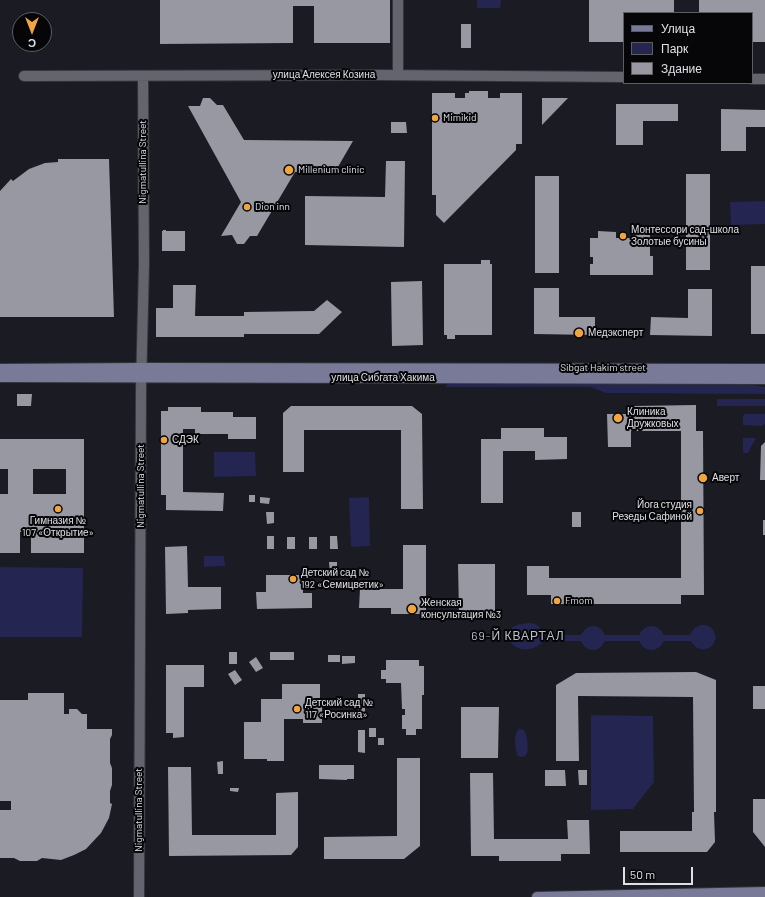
<!DOCTYPE html>
<meta charset="utf-8">
<style>
body{margin:0}
#map{position:relative;width:765px;height:897px;overflow:hidden;background:#1a1b23;font-family:Barlow,sans-serif}
canvas{display:block}
.legend{position:absolute;left:623px;top:12px;width:130px;height:72px;box-sizing:border-box;background:#060609;border:1px solid #5d5d61;margin:0;padding:5px 7px;list-style:none;font-size:12px;color:#dfe0e5}
.legend li{display:flex;align-items:center;gap:8px;height:20px}
.legend b{width:20px;border:1px solid #5d5d61}
.north{position:absolute;left:12px;top:12px;width:40px;height:40px;box-sizing:border-box;background:#060609;border:1px solid #5d5d61;border-radius:50%;rotate:180deg;font-size:11px;font-weight:700;line-height:16px;text-align:center;color:#dfe0e5}
.north::after{content:'';display:block;margin:auto;width:14px;height:18px;background:#f1a540;clip-path:polygon(50% 0,100% 100%,50% 72%,0 100%)}
.scale{position:absolute;left:623px;top:867px;width:70px;height:18px;box-sizing:border-box;border:2px solid #dfe0e5;border-top:0;padding-left:5px;font-size:12px;line-height:14px;white-space:nowrap;color:#dfe0e5;-webkit-text-stroke:3px #060609;paint-order:stroke}
</style>
<div id="map">
<canvas width="765" height="897"></canvas>
<ul class="legend">
<li><b style="height:5px;background:#787a97"></b>Улица</li>
<li><b style="height:11px;background:#242550"></b>Парк</li>
<li><b style="height:11px;background:#9798a2"></b>Здание</li>
</ul>
<div class="north">С</div>
<div class="scale">50 m</div>
</div>
<script>
const g = document.querySelector('canvas').getContext('2d');
g.lineJoin = 'round';
function fill(path, color) { g.fillStyle = color; g.fill(path, 'evenodd'); }
function trace(path, color, width, dash) { g.strokeStyle = color; g.lineWidth = width; g.lineCap = dash ? 'butt' : 'round'; g.setLineDash(dash || []); g.stroke(path); }
function drawText(font, color, halo, rows, align = 'center') {
  g.font = font + ' Barlow,sans-serif'; g.lineWidth = 4; g.setLineDash([]); g.textBaseline = 'middle'; g.strokeStyle = halo; g.fillStyle = color; for (const [text, x, y, turn = 0] of rows) {
    g.save(); g.translate(x, y); g.rotate((+turn || 0) * Math.PI / 180); g.textAlign = isNaN(turn) ? turn : align; if (halo) g.strokeText(text, 0, 0); g.fillText(text, 0, 0); g.restore();
  }
}
fill(new Path2D(`
 M 477,0 L 501,0 L 500,8 L 477,8 Z
 M 765,201 L 765,224 L 731,225 L 730,202 Z
 M 448,383 L 748,384 L 765,387 L 765,394 L 606,393 L 590,387 L 445,387 Z
 M 717,399 L 765,399 L 765,406 L 717,406 Z
 M 745,414 L 765,414 L 765,424 L 762,426 L 743,425 L 743,416 Z
 M 743,438 L 756,438 L 748,453 L 743,453 Z
 M 214,452 L 255,452 L 256,476 L 214,477 Z
 M 369,497 L 370,546 L 351,547 L 349,498 Z
 M 204,556 L 224,556 L 225,566 L 204,567 Z
 M 0,567 L 83,568 L 82,637 L 0,637 Z
 M 531,623 C 538,624 541,628 544,635 L 581,635 C 587,623 600,623 605,635 L 639,635 C 645,623 658,623 664,635 L 690,635 C 696,621 713,621 716,638 L 712,646 C 704,652 696,650 691,641 L 664,641 C 658,653 645,653 639,641 L 605,641 C 600,653 586,653 581,641 L 543,641 C 535,652 514,653 509,639 C 508,624 520,624 531,623 Z
 M 591,715 L 653,716 L 654,782 L 633,809 L 591,810 Z
 M 519,729 L 524,730 C 527,733 529,748 527,753 C 526,756 525,756 522,757 L 518,756 C 515,750 513,734 519,729 Z`), '#242550');
fill(new Path2D(`
 M 160,0 L 390,0 L 390,43 L 314,43 L 314,6 L 293,6 L 293,43 L 160,44 Z
 M 589,0 L 674,0 L 674,13 L 624,13 L 624,42 L 589,42 Z
 M 699,0 L 765,0 L 765,42 L 752,42 L 752,13 L 699,13 Z
 M 461,24 L 471,24 L 471,48 L 461,48 Z
 M 469,91 L 488,91 L 488,98 L 500,98 L 500,93 L 522,93 L 522,144 L 516,144 L 516,150 L 444,223 L 436,215 L 436,195 L 432,195 L 432,93 L 455,93 L 455,98 L 465,98 L 465,93 L 469,93 Z
 M 203,98 L 210,98 L 217,105 L 223,105 L 244,140 L 353,141 L 335,172 L 295,172 L 257,236 L 250,236 L 244,244 L 237,244 L 232,235 L 221,236 L 241,202 L 188,106 L 200,106 Z
 M 542,98 L 568,98 L 542,125 Z
 M 616,104 L 678,104 L 678,121 L 643,121 L 643,145 L 616,145 Z
 M 721,109 L 765,110 L 765,127 L 746,127 L 746,151 L 721,151 Z
 M 391,122 L 406,122 L 407,133 L 391,133 Z
 M 58,159 L 109,159 L 114,317 L 0,317 L 0,191 L 11,179 L 13,181 L 29,169 L 45,163 L 58,162 Z
 M 386,161 L 405,161 L 404,247 L 305,245 L 305,196 L 385,197 Z
 M 686,174 L 710,174 L 710,270 L 686,270 Z
 M 535,176 L 559,176 L 559,273 L 535,273 Z
 M 163,230 L 166,230 L 166,231 L 185,231 L 185,251 L 162,251 L 162,231 L 163,231 Z
 M 598,231 L 616,232 L 616,238 L 633,238 L 633,231 L 650,232 L 650,256 L 653,256 L 653,275 L 590,275 L 590,264 L 593,264 L 593,257 L 590,257 L 590,238 L 598,238 Z
 M 481,260 L 490,260 L 490,264 L 492,264 L 492,335 L 455,335 L 455,339 L 447,339 L 447,335 L 444,335 L 444,264 L 481,264 Z
 M 751,266 L 765,266 L 765,334 L 751,334 Z
 M 422,281 L 423,345 L 392,346 L 391,282 Z
 M 173,285 L 196,285 L 195,316 L 244,316 L 244,312 L 314,311 L 327,300 L 342,312 L 319,334 L 244,334 L 244,337 L 156,337 L 156,308 L 173,308 Z
 M 534,288 L 559,288 L 559,317 L 595,317 L 595,335 L 534,334 Z
 M 688,289 L 712,289 L 712,336 L 650,335 L 651,317 L 688,318 Z
 M 17,394 L 32,394 L 31,406 L 17,406 Z
 M 696,405 L 696,431 L 703,431 L 704,595 L 681,595 L 681,604 L 551,604 L 551,595 L 527,595 L 527,566 L 549,566 L 549,578 L 681,578 L 681,431 L 631,431 L 631,447 L 608,447 L 607,414 L 634,414 L 634,406 Z
 M 291,406 L 412,406 L 422,414 L 423,509 L 401,509 L 401,430 L 304,430 L 304,472 L 283,472 L 283,413 Z
 M 168,407 L 201,407 L 201,412 L 233,412 L 233,417 L 256,417 L 256,439 L 228,439 L 228,434 L 195,434 L 195,429 L 183,429 L 183,492 L 224,493 L 223,511 L 166,510 L 166,495 L 161,495 L 161,411 L 168,411 Z
 M 501,428 L 544,428 L 544,437 L 567,437 L 567,459 L 535,460 L 535,451 L 503,451 L 503,503 L 481,503 L 481,439 L 501,439 Z
 M 0,439 L 84,439 L 84,553 L 31,553 L 31,532 L 20,532 L 20,553 L 0,553 L 0,494 L 8,494 L 8,469 L 0,469 ZM 33,469 L 66,469 L 66,494 L 33,494 Z
 M 765,442 L 765,480 L 760,480 L 761,446 Z
 M 249,495 L 255,495 L 255,502 L 249,502 Z
 M 260,497 L 270,498 L 269,504 L 260,503 Z
 M 266,512 L 274,512 L 274,523 L 267,524 Z
 M 572,512 L 581,512 L 581,527 L 572,527 Z
 M 763,520 L 765,520 L 765,535 L 763,535 Z
 M 267,536 L 274,536 L 274,549 L 267,549 Z
 M 330,536 L 337,536 L 338,549 L 330,549 Z
 M 287,537 L 295,537 L 295,549 L 287,549 Z
 M 309,537 L 317,537 L 317,549 L 309,549 Z
 M 403,545 L 426,545 L 426,614 L 391,614 L 391,608 L 359,608 L 360,589 L 403,589 Z
 M 187,546 L 188,587 L 221,587 L 221,609 L 188,610 L 188,613 L 166,614 L 165,547 Z
 M 329,562 L 337,562 L 337,574 L 330,574 Z
 M 458,564 L 495,564 L 495,612 L 459,612 Z
 M 266,575 L 303,575 L 303,593 L 312,593 L 312,608 L 257,609 L 256,592 L 266,592 Z
 M 229,652 L 237,652 L 237,664 L 229,664 Z
 M 270,652 L 294,652 L 294,660 L 270,660 Z
 M 328,655 L 340,655 L 340,662 L 328,662 Z
 M 342,656 L 355,656 L 355,663 L 342,664 Z
 M 256,657 L 263,668 L 256,672 L 249,662 Z
 M 386,660 L 419,660 L 419,666 L 424,666 L 424,695 L 422,695 L 422,729 L 416,729 L 416,735 L 406,735 L 406,729 L 402,729 L 402,715 L 405,715 L 405,709 L 402,709 L 401,683 L 386,683 L 386,679 L 381,679 L 381,670 L 386,670 Z
 M 166,665 L 204,665 L 204,687 L 184,687 L 184,737 L 173,738 L 173,733 L 166,733 Z
 M 235,670 L 242,680 L 235,685 L 228,674 Z
 M 696,672 L 716,680 L 716,812 L 714,812 L 715,842 L 707,852 L 620,852 L 620,831 L 692,831 L 692,812 L 694,812 L 693,697 L 578,696 L 579,761 L 556,761 L 556,685 L 576,673 Z
 M 282,684 L 320,684 L 320,705 L 322,705 L 322,723 L 303,723 L 303,719 L 284,719 L 284,761 L 267,761 L 267,759 L 244,759 L 244,722 L 261,722 L 261,699 L 282,699 Z
 M 753,686 L 765,686 L 765,709 L 753,709 Z
 M 28,693 L 64,693 L 64,714 L 69,714 L 69,709 L 77,709 L 82,714 L 87,714 L 87,729 L 112,729 L 112,735 L 110,739 L 110,763 L 112,768 L 112,785 L 110,791 L 110,803 L 112,804 L 109,818 L 101,833 L 86,849 L 74,855 L 61,860 L 42,858 L 37,861 L 20,861 L 14,858 L 0,858 L 0,810 L 11,810 L 11,801 L 0,801 L 0,700 L 28,700 Z
 M 358,694 L 365,694 L 365,718 L 358,718 Z
 M 461,707 L 499,707 L 498,758 L 461,758 Z
 M 369,728 L 376,728 L 376,737 L 369,737 Z
 M 358,730 L 365,730 L 365,753 L 358,752 Z
 M 378,738 L 384,738 L 384,745 L 378,745 Z
 M 397,758 L 420,758 L 420,846 L 404,859 L 324,859 L 324,837 L 397,836 Z
 M 223,761 L 223,774 L 218,774 L 217,762 Z
 M 319,765 L 354,765 L 354,779 L 347,779 L 347,780 L 319,779 Z
 M 168,767 L 191,767 L 192,835 L 276,835 L 276,793 L 298,792 L 298,847 L 291,855 L 169,856 Z
 M 545,770 L 565,770 L 566,786 L 545,786 Z
 M 578,770 L 587,770 L 587,785 L 579,785 Z
 M 470,773 L 493,773 L 494,839 L 568,839 L 567,820 L 589,820 L 590,854 L 561,854 L 561,861 L 499,861 L 499,856 L 471,856 Z
 M 230,788 L 239,788 L 238,792 L 230,791 Z
 M 753,799 L 765,799 L 765,847 L 753,832 Z`), '#9798a2');
const street = new Path2D(`
 M 398,75 L 398,0
 M 24,76 L 379,75 L 624,77
 M 752,79 L 765,79
 M 139,897 L 141,389 L 144,264 L 143,76`);
const secondary = new Path2D(`
 M 0,369 L 141,368 L 765,369
 M 0,377 L 765,379
 M 537,897 L 765,892`);
trace(street, '#35363c', 12);
trace(secondary, '#35363c', 12);
trace(street, '#63646e', 10);
trace(secondary, '#787a97', 10);
for (const [x, y, r, color] of [
 [435,118,4,"#f1a540"],
 [289,170,5,"#f1a540"],
 [247,207,4,"#f1a540"],
 [623,236,4,"#f1a540"],
 [579,333,5,"#f1a540"],
 [618,418,5,"#f1a540"],
 [164,440,4,"#f1a540"],
 [703,478,5,"#f1a540"],
 [58,509,4,"#f1a540"],
 [700,511,4,"#f1a540"],
 [293,579,4,"#f1a540"],
 [557,601,4,"#f1a540"],
 [412,609,5,"#f1a540"],
 [297,709,4,"#f1a540"]
]) { const dot = new Path2D(); dot.arc(x, y, r, 0, 2 * Math.PI); g.fillStyle = color; g.fill(dot); trace(dot, '#060609', 1.5); }
drawText('10px', '#dfe0e5', '#060609', [
 ["улица Алексея Козина",324,75],
 ["Nigmatullina Street",143,162,-90],
 ["Sibgat Hakim street",603,368],
 ["улица Сибгата Хакима",383,378],
 ["Nigmatullina Street",141,486,-90],
 ["Nigmatullina Street",139,810,-90]
]);
drawText('10px', '#dfe0e5', '#060609', [
 ["Mimikid",443,118],
 ["Millenium clinic",298,170],
 ["Dion inn",255,207],
 ["Монтессори сад-школа",631,230],
 ["Золотые бусины",631,242],
 ["Медэксперт",588,333],
 ["Клиника",627,412],
 ["Дружковых",627,424],
 ["СДЭК",172,440],
 ["Аверт",712,478],
 ["Йога студия",692,505,"right"],
 ["Резеды Сафиной",692,517,"right"],
 ["Гимназия №",58,521,"center"],
 ["107 «Открытие»",58,533,"center"],
 ["Детский сад №",301,573],
 ["192 «Семицветик»",301,585],
 ["Fmom",565,601],
 ["Женская",421,603],
 ["консультация №3",421,615],
 ["Детский сад №",305,703],
 ["117 «Росинка»",305,715]
], 'left');
g.letterSpacing = '1px';
drawText('12px', '#bdbfca', '#060609', [
 ["69-Й КВАРТАЛ",518,636]
]);
g.letterSpacing = '0px';
</script>
